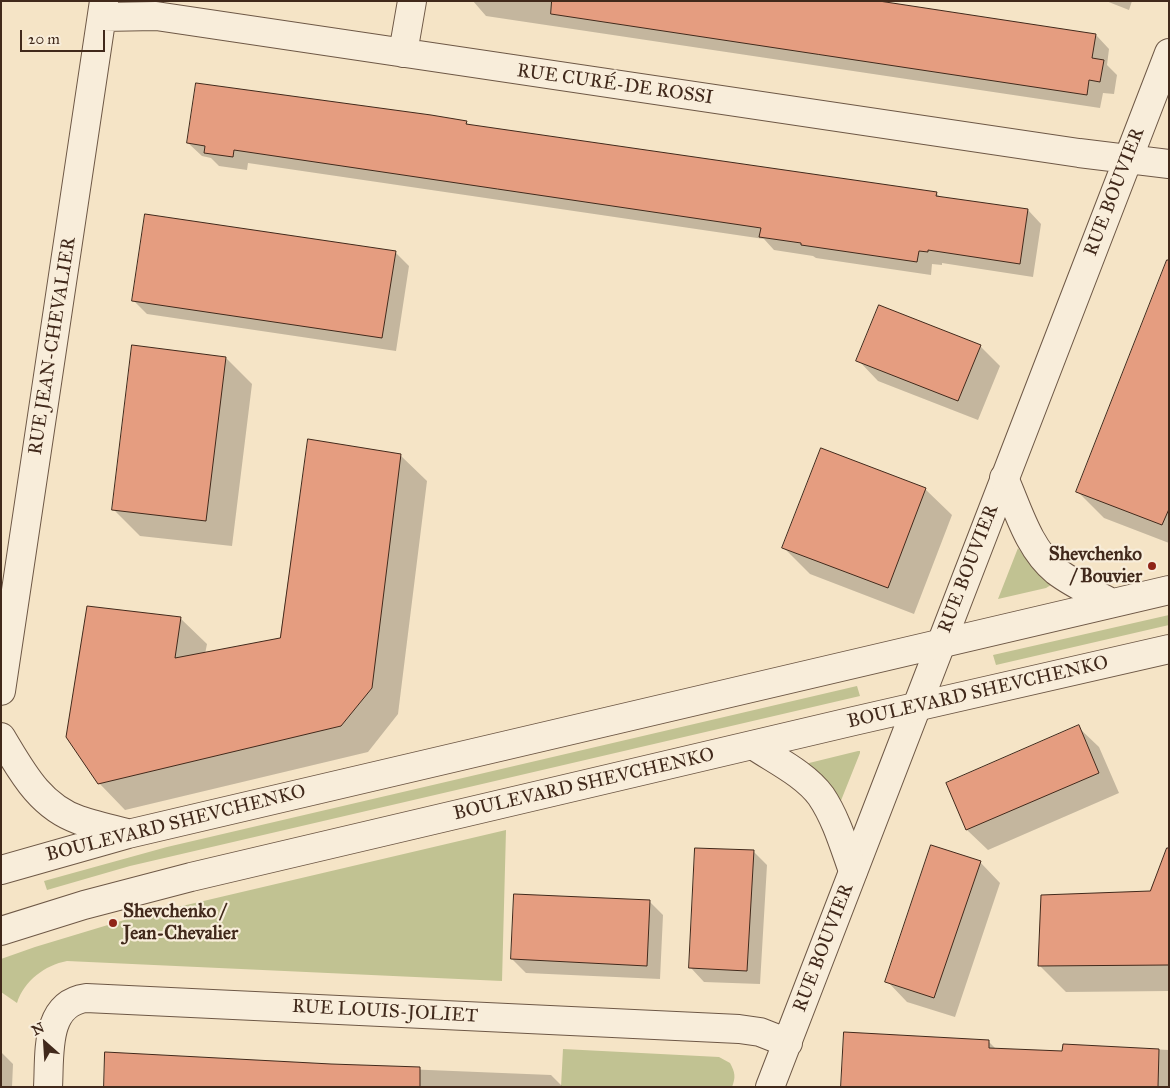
<!DOCTYPE html>
<meta charset="utf-8">
<style>
body{margin:0}
#map{position:relative;width:1170px;height:1088px;overflow:hidden;background:#f5e4c6;font-family:"IM FELL Great Primer",serif}
canvas{display:block}
.frame{position:absolute;inset:0;border:2px solid #41291b;pointer-events:none}
.north{position:absolute;left:20px;top:1018px;width:50px;height:50px;-webkit-text-stroke:4px #f8edda;paint-order:stroke;rotate:334deg;font-size:14px;font-weight:700;line-height:20px;text-align:center;color:#41291b}
.north::after{content:'';display:block;margin:auto;width:18px;height:22px;background:#41291b;clip-path:polygon(50% 0,100% 100%,50% 72%,0 100%)}
.scale{position:absolute;left:20px;top:30px;width:85px;height:22px;box-sizing:border-box;border:2px solid #41291b;border-top:0;padding-left:6px;font-size:15px;line-height:18px;white-space:nowrap;color:#41291b;-webkit-text-stroke:4px #f8edda;paint-order:stroke}
</style>
<div id="map">
<canvas width="1170" height="1088"></canvas>
<div class="frame"></div>
<div class="north">N</div>
<div class="scale">20 m</div>
</div>
<script>
const g = document.querySelector('canvas').getContext('2d');
g.lineJoin = 'round';
function fill(path, color) { g.fillStyle = color; g.fill(path, 'evenodd'); }
function trace(path, color, width, dash) { g.strokeStyle = color; g.lineWidth = width; g.lineCap = dash ? 'butt' : 'round'; g.setLineDash(dash || []); g.stroke(path); }
function drawText(font, color, halo, rows, align = 'center') {
  g.font = font + ' "IM FELL Great Primer",serif'; g.lineWidth = 4.5; g.setLineDash([]); g.textBaseline = 'middle'; g.strokeStyle = halo; g.fillStyle = color; for (const [text, x, y, turn = 0] of rows) {
    g.save(); g.translate(x, y); g.rotate((+turn || 0) * Math.PI / 180); g.textAlign = isNaN(turn) ? turn : align; if (halo) g.strokeText(text, 0, 0); g.fillText(text, 0, 0); g.restore();
  }
}
fill(new Path2D(`
 M 1018,548 L 1030,564 L 1051,585 L 1046,588 L 998,599 Z
 M 1169,615 L 1169,625 L 996,665 L 993,655 Z
 M 857,686 L 860,696 L 130,866 L 47,890 L 44,881 L 167,847 Z
 M 858,751 L 860,751 L 860,753 L 840,803 L 805,764 Z
 M 506,830 L 502,981 L 67,961 C 45,965 24,981 17,1003 L 1,992 L 1,959 L 35,947 L 131,918 Z
 M 563,1049 L 719,1057 L 730,1063 C 735,1072 736,1077 732,1087 L 561,1087 Z`), '#c1c292');
fill(new Path2D(`
 M 473,1 L 871,1 L 1096,35 L 1109,49 L 1107,65 L 1117,75 L 1114,94 L 1103,93 L 1100,108 L 486,16 Z
 M 1106,1 L 1132,1 L 1129,10 Z
 M 466,122 L 469,125 L 936,193 L 941,198 L 1028,210 L 1041,224 L 1033,277 L 942,263 L 942,265 L 932,264 L 931,275 L 816,258 L 813,256 L 774,250 L 764,239 L 248,163 L 247,170 L 219,166 L 211,158 L 202,156 L 188,143 Z
 M 395,252 L 409,266 L 396,351 L 147,314 L 134,301 Z
 M 1169,259 L 1169,543 L 1104,518 L 1077,491 Z
 M 980,346 L 1000,366 L 978,420 L 878,381 L 858,360 Z
 M 226,358 L 252,384 L 232,546 L 140,536 L 113,509 Z
 M 400,455 L 427,481 L 398,714 L 368,752 L 125,810 L 99,783 L 180,618 L 207,644 L 205,654 L 281,639 Z
 M 925,489 L 952,515 L 914,614 L 810,574 L 783,547 Z
 M 1078,727 L 1099,747 L 1119,793 L 988,850 L 967,830 L 948,783 Z
 M 1169,848 L 1169,991 L 1066,992 L 1040,966 L 1151,892 Z
 M 753,851 L 767,865 L 760,984 L 704,982 L 691,968 Z
 M 980,862 L 1000,883 L 955,1017 L 907,1002 L 887,981 Z
 M 649,901 L 663,915 L 660,979 L 526,973 L 512,959 Z
 M 988,1041 L 996,1049 L 1064,1052 L 1064,1045 L 1169,1050 L 1169,1087 L 842,1087 Z
 M 1,1052 L 13,1064 L 12,1087 L 1,1087 Z
 M 331,1066 L 551,1075 L 563,1087 L 105,1087 Z`), '#0003');
const building = new Path2D(`
 M 552,1 L 879,1 L 1096,34 L 1092,58 L 1104,60 L 1100,82 L 1089,80 L 1087,95 L 551,14 Z
 M 196,83 L 431,115 L 467,121 L 466,124 L 937,192 L 936,196 L 1028,209 L 1020,264 L 928,250 L 928,252 L 919,251 L 917,262 L 801,245 L 801,243 L 759,237 L 761,228 L 234,150 L 233,157 L 204,153 L 205,146 L 187,143 Z
 M 145,214 L 396,251 L 382,338 L 132,301 Z
 M 1167,260 L 1169,260 L 1169,509 L 1162,525 L 1076,492 Z
 M 879,305 L 981,345 L 958,401 L 856,361 Z
 M 132,345 L 226,357 L 206,521 L 112,510 Z
 M 308,439 L 401,454 L 372,688 L 341,726 L 98,784 L 66,737 L 87,606 L 181,617 L 175,658 L 280,638 Z
 M 821,448 L 926,488 L 888,588 L 782,548 Z
 M 1079,725 L 1099,773 L 966,830 L 946,783 Z
 M 931,845 L 981,861 L 934,998 L 885,982 Z
 M 695,848 L 754,850 L 747,971 L 689,968 Z
 M 1167,848 L 1169,848 L 1169,965 L 1038,966 L 1041,895 L 1150,891 Z
 M 514,894 L 650,900 L 647,966 L 511,959 Z
 M 844,1032 L 989,1040 L 989,1048 L 1062,1051 L 1063,1044 L 1159,1049 L 1158,1087 L 841,1087 Z
 M 105,1052 L 331,1064 L 420,1067 L 420,1087 L 104,1087 Z`);
fill(building, '#e59d80');
trace(building, '#41291b', 1);
const minor = new Path2D(`
 M 102,17 L 156,16 L 1079,153 L 1169,164
 M 403,53 L 412,1
 M 1,691 L 104,1
 M 48,1087 C 50,1055 44,1004 86,998 L 739,1029 L 760,1032 L 788,1043
 M 770,1087 L 1169,53`);
const tertiary = new Path2D(`
 M 1004,478 C 1018,509 1028,548 1056,571 C 1073,584 1093,593 1112,603
 M 1,737 C 21,770 39,806 79,820 C 94,825 111,829 127,833
 M 753,745 C 775,760 805,774 821,796 C 836,818 844,846 853,871
 M 1,870 L 128,834 L 1169,590
 M 1,931 L 84,905 L 191,877 L 854,721 L 1169,649`);
trace(minor, '#6e5846', 30);
trace(tertiary, '#6e5846', 30);
trace(minor, '#f8edda', 28);
trace(tertiary, '#f8edda', 28);
for (const [x, y, r, color] of [
 [1152,566,5,"#8f2418"],
 [113,923,5,"#8f2418"]
]) { const dot = new Path2D(); dot.arc(x, y, r, 0, 2 * Math.PI); g.fillStyle = color; g.fill(dot); trace(dot, '#f8edda', 2); }
drawText('19px', '#41291b', '#f8edda', [
 ["RUE CURÉ-DE ROSSI",615,85,8],
 ["RUE BOUVIER",1115,192,-69],
 ["RUE JEAN-CHEVALIER",53,346,-81],
 ["RUE BOUVIER",969,569,-69],
 ["BOULEVARD SHEVCHENKO",978,693,-13],
 ["BOULEVARD SHEVCHENKO",584,785,-13],
 ["BOULEVARD SHEVCHENKO",176,824,-14],
 ["RUE BOUVIER",824,948,-69],
 ["RUE LOUIS-JOLIET",385,1012,3]
]);
drawText('bold 19px', '#41291b', '#f8edda', [
 ["Shevchenko",1142,555],
 ["/ Bouvier",1142,577],
 ["Shevchenko /",123,912,"left"],
 ["Jean-Chevalier",123,934,"left"]
], 'right');
</script>
